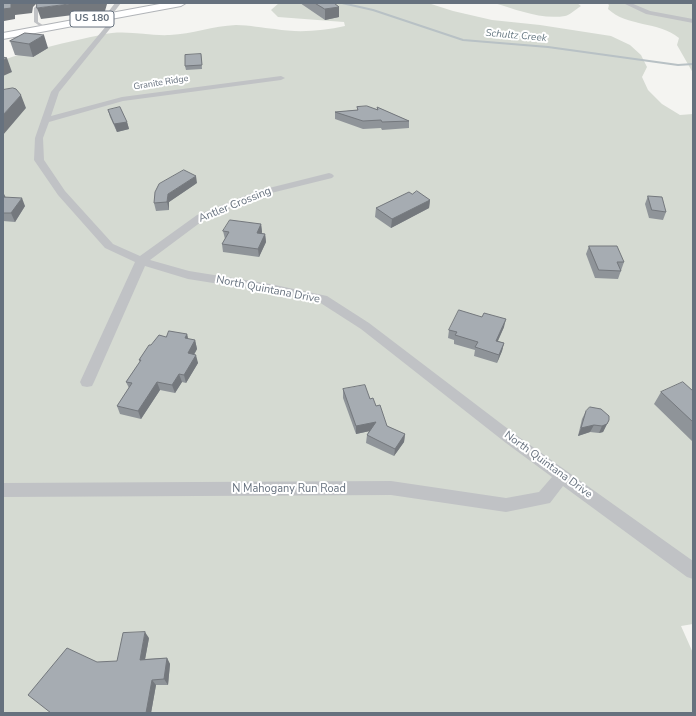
<!DOCTYPE html>
<style>
body{margin:0}
#map{position:relative;width:696px;height:716px;overflow:hidden;background:#f4f4f1;font-family:"Nunito Sans",sans-serif}
canvas{display:block}
.frame{position:absolute;inset:0;border:4px solid #66717e;pointer-events:none}
</style>
<div id="map">
<canvas width="696" height="716"></canvas>
<div class="frame"></div>
</div>
<script>
const g = document.querySelector('canvas').getContext('2d');
g.lineJoin = 'round';
function fill(path, color) { g.fillStyle = color; g.fill(path, 'evenodd'); }
function trace(path, color, width, dash) { g.strokeStyle = color; g.lineWidth = width; g.lineCap = dash ? 'butt' : 'round'; g.setLineDash(dash || []); g.stroke(path); }
function drawText(font, color, halo, rows, align = 'center') {
  g.font = font + ' "Nunito Sans",sans-serif'; g.lineWidth = 4; g.setLineDash([]); g.textBaseline = 'middle'; g.strokeStyle = halo; g.fillStyle = color; for (const [text, x, y, turn = 0] of rows) {
    g.save(); g.translate(x, y); g.rotate((+turn || 0) * Math.PI / 180); g.textAlign = isNaN(turn) ? turn : align; if (halo) g.strokeText(text, 0, 0); g.fillText(text, 0, 0); g.restore();
  }
}
fill(new Path2D(`
 M 279,3 L 428,3 L 453,11 L 492,20 L 540,25 L 611,36 L 630,45 L 641,55 L 647,67 L 642,77 L 648,90 L 662,104 L 680,115 L 693,114 L 693,624 L 681,626 L 693,653 L 693,713 L 3,713 L 3,60 C 29,51 55,45 82,39 C 92,37 102,34 112,33 C 132,31 150,36 170,35 C 192,34 213,26 236,25 C 250,25 262,28 275,29 C 298,33 322,31 345,26 L 344,22 L 278,17 L 271,10 Z
 M 494,3 L 577,3 L 581,6 C 576,9 570,15 565,16 C 541,20 515,9 494,3 Z
 M 607,3 L 693,3 L 693,73 L 677,45 L 679,38 C 658,21 627,27 608,9 L 609,5 Z`), '#d5dad2');
trace(new Path2D(`
 M 342,3 L 373,10 L 463,40 L 548,47 L 678,65 L 693,64`), '#b8c1c5', 2);
const primary = new Path2D(`
 M 165,3 L 186,3 L 181,6 L 3,39 L 3,33 Z`);
trace(primary, '#b1b4b8', 2);
fill(new Path2D(`
 M 39,3 L 48,3 L 41,5 L 38,8 L 38,22 L 46,27 L 46,29 L 44,29 L 34,22 L 34,8 Z`), '#c0c2c5');
fill(new Path2D(`
 M 115,3 L 121,3 L 111,16 L 113,25 L 59,92 L 51,116 L 122,97 L 281,76 L 285,78 L 281,80 L 123,101 L 49,122 L 43,138 L 44,160 L 65,191 L 113,244 L 140,256 L 197,215 L 257,191 L 329,173 L 332,174 L 334,176 L 332,178 L 263,195 L 205,219 L 150,260 L 189,271 L 270,284 L 327,296 L 369,323 L 516,435 L 693,561 L 693,579 L 687,577 L 563,486 L 550,503 L 506,512 L 391,495 L 3,497 L 3,483 L 391,481 L 506,498 L 539,492 L 552,477 L 506,443 L 361,329 L 319,302 L 270,292 L 188,279 L 145,266 L 94,382 L 92,386 L 87,387 L 82,386 L 80,382 L 135,262 L 105,248 L 58,195 L 34,160 L 35,138 L 51,92 L 107,25 L 105,16 Z
 M 623,3 L 631,3 L 650,11 L 693,19 L 693,23 L 646,14 Z`), '#c0c2c5');
fill(primary, '#fff');
fill(new Path2D(`
 M 300,3 L 334,3 L 339,7 L 339,17 L 325,20 Z
 M 25,33 L 48,48 L 33,57 L 15,55 L 10,41 Z
 M 201,54 L 202,69 L 186,70 L 185,66 Z
 M 357,107 L 377,109 L 377,107 L 409,121 L 409,128 L 382,130 L 381,128 L 363,129 L 335,119 L 335,112 L 357,110 Z
 M 108,110 L 127,122 L 129,129 L 117,132 L 110,117 Z
 M 197,183 L 169,202 L 169,210 L 156,211 L 154,203 Z
 M 3,192 L 5,197 L 25,206 L 15,222 L 3,221 Z
 M 412,194 L 430,200 L 429,208 L 391,228 L 375,217 L 376,208 Z
 M 648,196 L 666,212 L 663,220 L 649,218 L 645,204 Z
 M 261,224 L 262,232 L 262,233 L 265,234 L 266,242 L 259,257 L 223,252 L 222,244 L 225,239 L 223,231 Z
 M 589,246 L 624,262 L 618,279 L 595,278 L 586,254 Z
 M 504,327 L 498,341 L 504,343 L 502,351 L 497,363 L 474,356 L 475,350 L 454,344 L 454,340 L 448,338 L 449,330 Z
 M 187,334 L 188,339 L 195,340 L 197,349 L 194,355 L 198,363 L 186,383 L 182,382 L 175,393 L 160,390 L 141,419 L 120,414 L 117,406 L 129,388 L 126,382 L 140,362 L 139,360 L 151,345 L 166,337 Z
 M 343,389 L 370,399 L 376,406 L 387,426 L 405,434 L 404,442 L 394,456 L 366,443 L 367,435 L 369,431 L 356,434 L 343,398 Z
 M 693,391 L 693,442 L 654,404 L 661,392 Z
 M 586,411 L 609,420 L 603,432 L 599,433 L 590,432 L 578,436 L 582,419 Z
 M 149,638 L 145,659 L 167,658 L 170,664 L 168,685 L 156,685 L 151,713 L 51,713 L 117,661 Z`), '#8f9499');
fill(new Path2D(`
 M 11,3 L 37,3 L 33,7 L 32,13 L 15,15 L 15,19 L 4,21 L 3,19 L 3,9 Z
 M 77,3 L 106,3 L 107,4 L 105,11 L 41,19 L 37,8 Z
 M 339,7 L 339,17 L 325,20 L 325,9 Z
 M 44,35 L 48,48 L 33,57 L 29,44 Z
 M 7,58 L 12,72 L 3,76 L 3,60 Z
 M 21,95 L 26,108 L 3,135 L 3,115 Z
 M 127,122 L 129,129 L 117,132 L 114,124 Z
 M 196,176 L 197,183 L 169,202 L 169,210 L 167,202 L 168,194 Z
 M 3,192 L 7,200 L 3,204 Z
 M 22,198 L 25,206 L 15,222 L 11,213 Z
 M 430,200 L 429,208 L 391,228 L 392,219 Z
 M 261,224 L 262,232 L 258,241 L 257,233 Z
 M 265,234 L 266,242 L 259,257 L 258,249 Z
 M 506,319 L 504,327 L 494,349 L 496,341 Z
 M 187,334 L 189,343 L 185,338 Z
 M 195,340 L 197,349 L 190,361 L 188,353 Z
 M 504,343 L 502,351 L 497,363 L 499,355 Z
 M 196,355 L 198,363 L 186,383 L 184,375 Z
 M 179,374 L 182,382 L 175,393 L 172,385 Z
 M 157,382 L 160,390 L 141,419 L 138,411 Z
 M 609,420 L 603,432 L 599,433 L 602,426 Z
 M 376,422 L 375,430 L 356,434 L 356,426 Z
 M 594,425 L 590,432 L 578,436 L 581,428 Z
 M 405,434 L 404,442 L 394,456 L 395,449 Z
 M 145,632 L 149,638 L 144,665 L 140,660 Z
 M 167,658 L 170,664 L 168,685 L 164,679 Z
 M 152,680 L 156,685 L 151,713 L 146,713 Z`), '#74787d');
const building = new Path2D(`
 M 3,3 L 15,3 L 11,3 L 11,8 L 3,9 Z
 M 37,3 L 77,3 L 37,8 Z
 M 315,3 L 334,3 L 339,7 L 325,9 Z
 M 25,33 L 44,35 L 29,44 L 10,41 Z
 M 201,54 L 202,65 L 185,66 L 185,55 Z
 M 3,57 L 7,58 L 3,60 Z
 M 13,88 L 16,89 L 21,95 L 3,115 L 3,90 Z
 M 367,106 L 378,110 L 377,107 L 409,121 L 382,122 L 381,120 L 363,121 L 335,112 L 358,110 L 357,107 Z
 M 120,107 L 127,122 L 114,124 L 108,110 Z
 M 184,170 L 196,176 L 168,194 L 167,202 L 154,203 L 155,192 L 159,184 Z
 M 417,191 L 430,200 L 392,219 L 376,208 L 409,192 L 412,194 Z
 M 648,196 L 662,197 L 666,212 L 652,210 Z
 M 3,197 L 22,198 L 11,213 L 3,213 Z
 M 230,220 L 261,224 L 257,233 L 265,234 L 258,249 L 222,244 L 229,232 L 223,231 Z
 M 589,246 L 617,246 L 624,262 L 617,262 L 621,271 L 599,270 Z
 M 459,310 L 482,317 L 484,313 L 506,319 L 496,341 L 504,343 L 499,355 L 475,347 L 478,342 L 455,335 L 457,332 L 449,330 Z
 M 169,331 L 187,334 L 185,338 L 195,340 L 188,353 L 196,355 L 184,375 L 179,374 L 172,385 L 157,382 L 138,411 L 117,406 L 132,383 L 126,382 L 141,360 L 139,360 L 149,345 L 151,345 L 159,335 L 166,337 Z
 M 683,382 L 693,391 L 693,422 L 661,392 Z
 M 365,385 L 370,399 L 373,398 L 376,406 L 380,405 L 387,426 L 405,434 L 395,449 L 367,435 L 376,422 L 356,426 L 343,389 Z
 M 590,407 L 601,409 L 609,416 L 609,420 L 607,424 L 602,426 L 594,425 L 581,428 L 586,411 Z
 M 145,632 L 140,660 L 167,658 L 164,679 L 152,680 L 146,713 L 51,713 L 28,695 L 67,648 L 97,662 L 117,661 L 123,633 Z`);
fill(building, '#a6acb2');
trace(building, '#74787d', 1);
drawText('9px', '#66717e', '#fff', [
 ["Granite Ridge",161,83,-9]
]);
for (const [x, y, w] of [
 [92,19,44]
]) { const box = new Path2D(); box.roundRect(x - w / 2, y - 8, w, 16, 3); g.fillStyle = '#fff'; g.fill(box); trace(box, '#66717e', 1); }
drawText('bold 10px', '#66717e', null, [
 ["US 180",92,19]
]);
drawText('italic 10px', '#677983', '#fff', [
 ["Schultz Creek",516,36,5]
]);
drawText('11px', '#66717e', '#fff', [
 ["Antler Crossing",235,205,-22],
 ["North Quintana Drive",268,290,11],
 ["North Quintana Drive",548,465,36],
 ["N Mahogany Run Road",289,489]
]);
</script>
